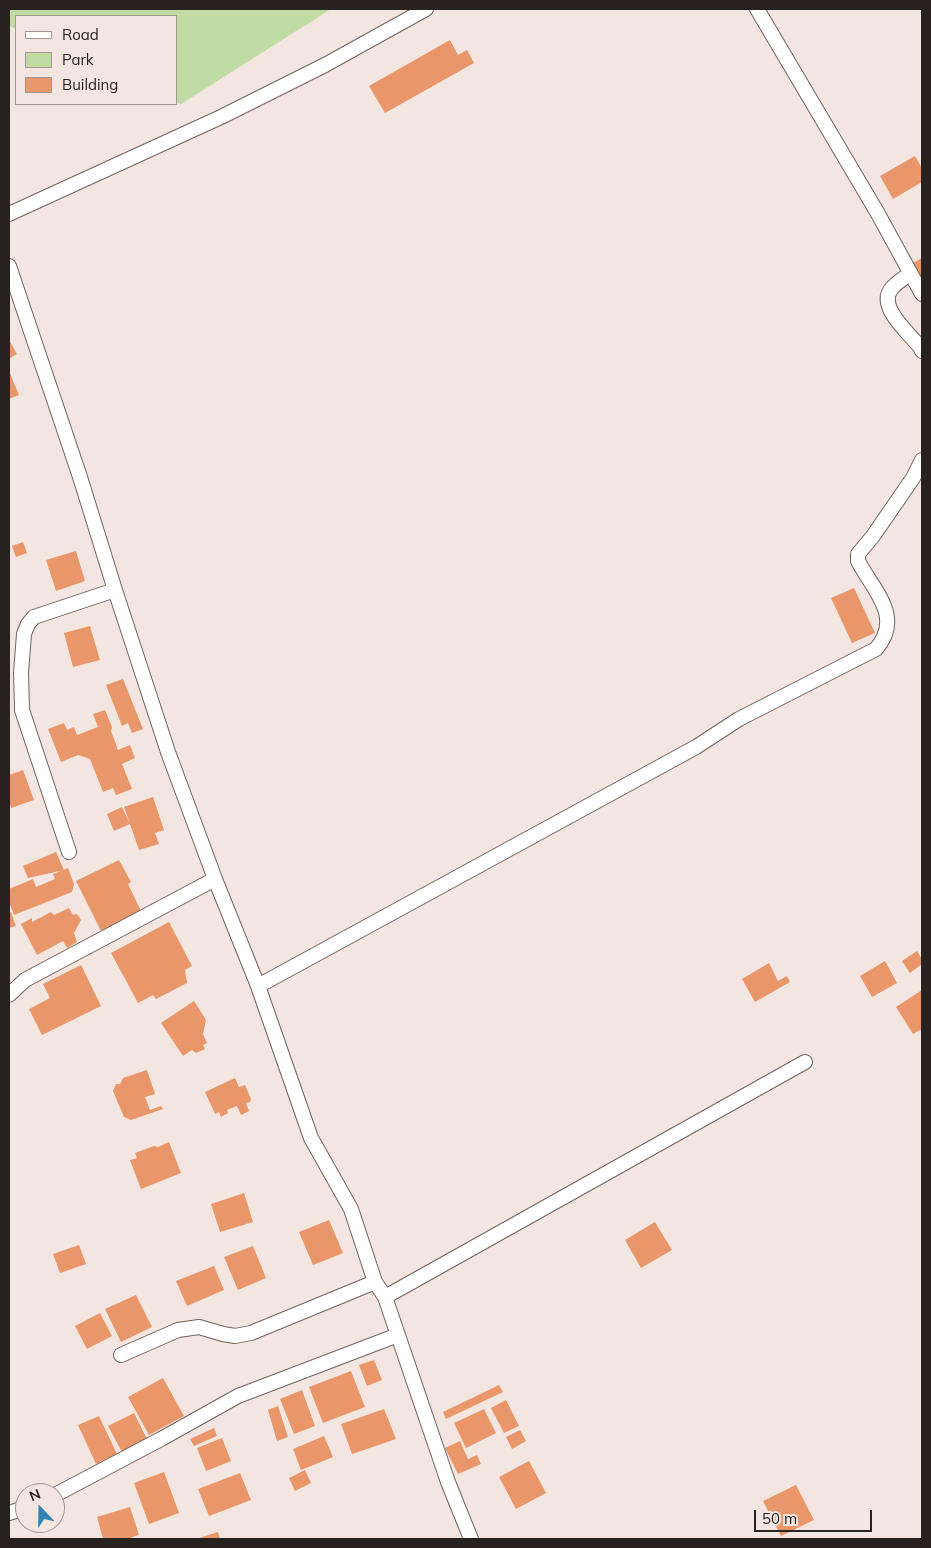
<!DOCTYPE html>
<style>
body{margin:0}
#map{position:relative;width:931px;height:1548px;overflow:hidden;background:#f3e6e0;font-family:Mulish,sans-serif}
canvas{display:block}
.frame{position:absolute;inset:0;border:10px solid #272220;pointer-events:none}
.legend{position:absolute;left:15px;top:15px;width:162px;height:90px;box-sizing:border-box;background:#f3e6e0;border:1px solid #a19893;margin:0;padding:6px 9px;list-style:none;font-size:15px;color:#272220}
.legend li{display:flex;align-items:center;gap:10px;height:25px}
.legend b{width:25px;border:1px solid #a19893}
.north{position:absolute;left:15px;top:1483px;width:50px;height:50px;box-sizing:border-box;background:#f3e6e0;border:1px solid #a19893;border-radius:50%;rotate:339deg;font-size:14px;font-weight:700;line-height:20px;text-align:center;color:#272220}
.north::after{content:'';display:block;margin:auto;width:18px;height:22px;background:#3185b5;clip-path:polygon(50% 0,100% 100%,50% 72%,0 100%)}
.scale{position:absolute;left:754px;top:1510px;width:118px;height:22px;box-sizing:border-box;border:2px solid #272220;border-top:0;padding-left:6px;font-size:15px;line-height:18px;white-space:nowrap;color:#272220;-webkit-text-stroke:4px #f3e6e0;paint-order:stroke}
</style>
<div id="map">
<canvas width="931" height="1548"></canvas>
<div class="frame"></div>
<ul class="legend">
<li><b style="height:6px;background:#fff"></b>Road</li>
<li><b style="height:14px;background:#c0dba3"></b>Park</li>
<li><b style="height:14px;background:#e8966a"></b>Building</li>
</ul>
<div class="north">N</div>
<div class="scale">50 m</div>
</div>
<script>
const g = document.querySelector('canvas').getContext('2d');
g.lineJoin = 'round';
function fill(path, color) { g.fillStyle = color; g.fill(path, 'evenodd'); }
function trace(path, color, width, dash) { g.strokeStyle = color; g.lineWidth = width; g.lineCap = dash ? 'butt' : 'round'; g.setLineDash(dash || []); g.stroke(path); }
fill(new Path2D(`
 M 9,9 L 331,9 L 181,104 L 176,102 L 176,16 L 16,16 L 16,29 L 9,26 Z`), '#c0dba3');
fill(new Path2D(`
 M 450,40 L 458,55 L 467,50 L 474,63 L 385,113 L 369,86 Z
 M 915,156 L 922,168 L 922,182 L 893,199 L 880,176 Z
 M 922,258 L 922,280 L 913,263 Z
 M 9,340 L 17,354 L 9,359 Z
 M 9,371 L 19,395 L 9,399 Z
 M 23,542 L 27,553 L 16,557 L 12,546 Z
 M 76,551 L 85,581 L 56,591 L 46,560 Z
 M 854,588 L 875,633 L 852,643 L 831,598 Z
 M 90,626 L 100,660 L 73,667 L 64,633 Z
 M 123,679 L 143,729 L 132,733 L 128,723 L 122,726 L 106,685 Z
 M 105,710 L 112,727 L 111,731 L 118,750 L 130,745 L 135,758 L 122,764 L 132,789 L 116,795 L 113,788 L 103,792 L 90,759 L 78,755 L 61,762 L 48,729 L 64,723 L 67,730 L 74,727 L 77,735 L 98,727 L 93,714 Z
 M 23,770 L 34,800 L 11,808 L 9,801 L 9,775 Z
 M 153,797 L 164,830 L 155,833 L 159,844 L 139,850 L 124,807 Z
 M 122,807 L 130,824 L 114,831 L 107,814 Z
 M 56,852 L 64,870 L 28,878 L 23,866 Z
 M 119,860 L 131,882 L 128,884 L 141,911 L 101,931 L 76,881 Z
 M 68,868 L 74,884 L 72,892 L 14,915 L 9,902 L 9,889 L 33,879 L 36,887 L 55,879 L 53,874 Z
 M 69,908 L 73,915 L 77,914 L 81,920 L 74,933 L 77,942 L 67,948 L 63,941 L 37,955 L 21,924 L 32,918 L 32,922 L 51,912 L 54,915 Z
 M 11,912 L 16,926 L 9,928 L 9,913 Z
 M 169,922 L 192,966 L 185,970 L 187,983 L 156,999 L 153,995 L 138,1003 L 111,953 Z
 M 917,951 L 922,959 L 922,964 L 910,973 L 902,961 Z
 M 885,961 L 897,983 L 872,997 L 860,976 Z
 M 769,963 L 778,981 L 787,976 L 790,982 L 755,1002 L 742,979 Z
 M 81,965 L 101,1006 L 42,1035 L 29,1009 L 50,998 L 43,984 Z
 M 922,990 L 922,1029 L 913,1034 L 896,1007 Z
 M 194,1001 L 206,1020 L 203,1034 L 207,1043 L 203,1045 L 205,1049 L 196,1053 L 192,1050 L 183,1056 L 161,1023 Z
 M 147,1070 L 155,1094 L 145,1097 L 150,1110 L 161,1106 L 163,1109 L 131,1120 L 124,1117 L 113,1091 L 116,1084 L 120,1084 L 123,1078 Z
 M 235,1078 L 239,1087 L 245,1085 L 251,1099 L 250,1102 L 246,1103 L 249,1111 L 241,1115 L 237,1106 L 227,1110 L 228,1113 L 221,1117 L 219,1112 L 215,1114 L 205,1092 Z
 M 169,1142 L 181,1173 L 141,1189 L 130,1160 L 137,1158 L 135,1153 L 154,1146 L 158,1147 Z
 M 244,1193 L 253,1222 L 220,1232 L 211,1204 Z
 M 329,1220 L 343,1253 L 313,1265 L 299,1232 Z
 M 655,1222 L 672,1250 L 641,1268 L 625,1240 Z
 M 79,1245 L 86,1264 L 60,1273 L 53,1254 Z
 M 253,1246 L 266,1278 L 238,1290 L 224,1257 Z
 M 214,1266 L 224,1290 L 187,1306 L 176,1281 Z
 M 136,1295 L 152,1327 L 121,1342 L 105,1309 Z
 M 100,1313 L 112,1336 L 87,1349 L 75,1326 Z
 M 374,1360 L 382,1380 L 367,1386 L 359,1365 Z
 M 351,1371 L 365,1407 L 323,1423 L 309,1387 Z
 M 163,1378 L 184,1416 L 149,1435 L 128,1397 Z
 M 499,1385 L 503,1392 L 446,1419 L 443,1412 Z
 M 302,1390 L 315,1426 L 294,1434 L 280,1399 Z
 M 506,1400 L 519,1426 L 504,1433 L 491,1408 Z
 M 278,1406 L 288,1437 L 277,1441 L 268,1410 Z
 M 384,1409 L 396,1439 L 352,1454 L 341,1424 Z
 M 484,1409 L 496,1433 L 466,1448 L 454,1423 Z
 M 134,1413 L 147,1439 L 122,1452 L 108,1426 Z
 M 99,1416 L 117,1454 L 96,1464 L 78,1425 Z
 M 214,1428 L 217,1436 L 194,1446 L 190,1439 Z
 M 520,1430 L 526,1441 L 512,1449 L 506,1437 Z
 M 324,1436 L 333,1457 L 301,1470 L 293,1449 Z
 M 222,1438 L 231,1461 L 206,1471 L 197,1448 Z
 M 460,1441 L 468,1459 L 477,1455 L 481,1464 L 458,1474 L 445,1448 Z
 M 529,1461 L 546,1493 L 516,1509 L 499,1477 Z
 M 305,1470 L 311,1483 L 295,1491 L 289,1478 Z
 M 164,1472 L 179,1513 L 149,1524 L 134,1483 Z
 M 240,1473 L 251,1500 L 209,1516 L 198,1489 Z
 M 796,1485 L 814,1520 L 781,1536 L 763,1501 Z
 M 130,1507 L 139,1535 L 126,1539 L 103,1539 L 97,1517 Z
 M 218,1532 L 220,1539 L 196,1539 Z`), '#e8966a');
const minor = new Path2D(`
 M 757,9 L 877,212 L 922,294
 M 9,214 L 221,117 L 325,65 L 426,9
 M 9,266 L 80,477 L 115,590 L 168,752 L 215,879 L 258,986 L 311,1138 L 351,1209 L 375,1282 L 385,1297 L 448,1482 L 471,1539
 M 910,273 C 905,278 897,282 892,288 C 876,306 909,333 920,347 L 922,351
 M 69,852 L 22,710 L 21,673 L 24,634 L 28,624 L 34,617 L 115,590
 M 258,986 L 696,747 L 739,719 L 876,649 C 904,617 873,590 858,561 L 858,554 L 873,536 L 913,478 L 922,460
 M 9,995 L 25,980 L 215,879
 M 385,1297 L 805,1062
 M 121,1355 L 178,1330 L 199,1327 L 223,1334 L 235,1336 L 251,1333 L 375,1282
 M 55,1495 L 161,1439 L 238,1396 L 398,1335
 M 9,1513 L 25,1508`);
trace(minor, '#6e625d', 16);
trace(minor, '#fff', 14);
</script>
